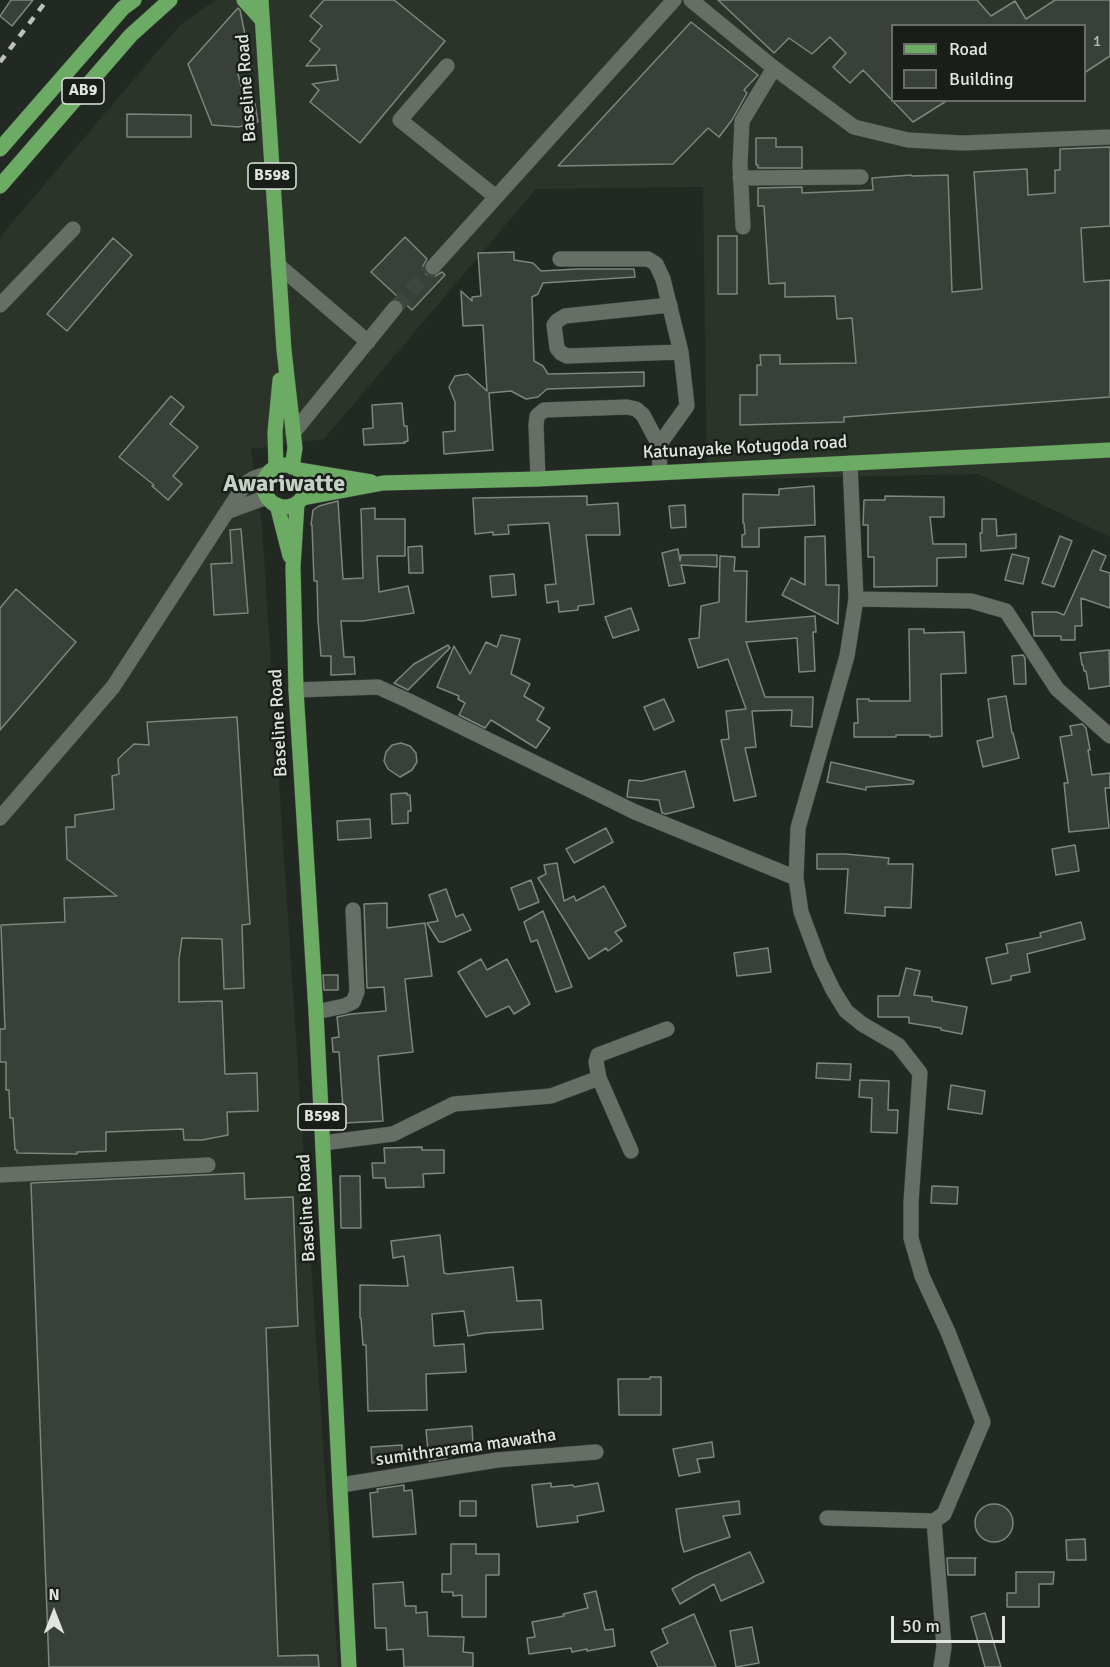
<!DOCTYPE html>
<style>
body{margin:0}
#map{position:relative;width:1110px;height:1667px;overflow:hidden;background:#222922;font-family:Signika,sans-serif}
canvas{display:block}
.legend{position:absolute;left:891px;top:24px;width:195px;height:78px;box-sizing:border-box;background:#191f18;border:2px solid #696e68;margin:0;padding:8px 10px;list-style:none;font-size:18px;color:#e1e5e1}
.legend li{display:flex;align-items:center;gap:12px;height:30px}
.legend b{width:30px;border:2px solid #696e68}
.north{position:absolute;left:24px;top:1583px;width:60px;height:60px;-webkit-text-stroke:4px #191f18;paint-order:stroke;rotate:0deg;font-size:16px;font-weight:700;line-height:24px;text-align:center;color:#e1e5e1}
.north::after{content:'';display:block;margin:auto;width:21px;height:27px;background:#e1e5e1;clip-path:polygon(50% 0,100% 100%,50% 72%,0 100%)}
.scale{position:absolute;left:891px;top:1616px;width:114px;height:27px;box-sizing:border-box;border:3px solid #e1e5e1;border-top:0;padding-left:8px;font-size:18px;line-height:21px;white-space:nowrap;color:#e1e5e1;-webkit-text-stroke:4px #191f18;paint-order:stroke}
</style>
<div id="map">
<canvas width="1110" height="1667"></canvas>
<ul class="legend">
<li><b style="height:8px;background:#6bab64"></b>Road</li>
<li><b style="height:16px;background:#394039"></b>Building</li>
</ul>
<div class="north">N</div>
<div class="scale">50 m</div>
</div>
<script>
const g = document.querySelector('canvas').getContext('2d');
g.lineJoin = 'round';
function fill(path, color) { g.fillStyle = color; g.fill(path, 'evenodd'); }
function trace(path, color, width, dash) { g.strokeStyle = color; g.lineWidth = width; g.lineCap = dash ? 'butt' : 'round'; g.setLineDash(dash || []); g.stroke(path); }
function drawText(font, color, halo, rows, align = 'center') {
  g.font = font + ' Signika,sans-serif'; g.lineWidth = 5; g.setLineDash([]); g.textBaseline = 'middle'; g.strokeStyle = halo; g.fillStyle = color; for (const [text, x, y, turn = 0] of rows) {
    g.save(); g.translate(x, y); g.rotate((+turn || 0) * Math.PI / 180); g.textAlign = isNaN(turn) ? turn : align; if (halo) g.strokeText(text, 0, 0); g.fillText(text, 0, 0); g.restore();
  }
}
fill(new Path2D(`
 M 216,0 L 1110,0 L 1110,537 L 978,474 L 707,480 L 703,187 L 536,189 L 324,439 L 251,449 L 262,526 L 338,1667 L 0,1667 L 0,237 L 180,25 ZM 892,26 L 1084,26 L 1084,100 L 892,100 Z`), '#2a3428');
const building = new Path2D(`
 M 11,0 L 33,0 L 12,26 L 0,16 Z
 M 324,0 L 394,0 L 445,41 L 360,143 L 310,102 L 319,90 L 312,84 L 338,80 L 336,65 L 306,66 L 320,49 L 310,41 L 322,26 L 310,16 Z
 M 718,0 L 977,0 L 991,16 L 1015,1 L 1026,19 L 1055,0 L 1110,0 L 1110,56 L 1084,73 L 1084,26 L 892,26 L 892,100 L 948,100 L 913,122 L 863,70 L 850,83 L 833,67 L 846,53 L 830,37 L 812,54 L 789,38 L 774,53 Z
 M 238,8 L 240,10 L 252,69 L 237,70 L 243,94 L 253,93 L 258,122 L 238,127 L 212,125 L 188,64 Z
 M 691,22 L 758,75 L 744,90 L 747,93 L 732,120 L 719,137 L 708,128 L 673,164 L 558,166 Z
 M 127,114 L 191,115 L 191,137 L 127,137 Z
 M 756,138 L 776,138 L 776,147 L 802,147 L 802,168 L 758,168 L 758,165 L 756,165 Z
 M 1110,147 L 1110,226 L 1081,228 L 1084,282 L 1110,280 L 1110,397 L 844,417 L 844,422 L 740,425 L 740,395 L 757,395 L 757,365 L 761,365 L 760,355 L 780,355 L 780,364 L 856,363 L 852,318 L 837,319 L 835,296 L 785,297 L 785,283 L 769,284 L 764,206 L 758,206 L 758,188 L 802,187 L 802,193 L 873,190 L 872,178 L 911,175 L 912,176 L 948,175 L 952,292 L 982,289 L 974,172 L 1027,169 L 1028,195 L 1055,193 L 1055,170 L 1060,170 L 1060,149 Z
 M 718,236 L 737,236 L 737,294 L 718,294 Z
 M 405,237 L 427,259 L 423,266 L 426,274 L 430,276 L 435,276 L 442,272 L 445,275 L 412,310 L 371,272 Z
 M 113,238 L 132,255 L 67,331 L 47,314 Z
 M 514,252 L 514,260 L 533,263 L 541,271 L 577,269 L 634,269 L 635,277 L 543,283 L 538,294 L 532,297 L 534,361 L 543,366 L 548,374 L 644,372 L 644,386 L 547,389 L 538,397 L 526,399 L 511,391 L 489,393 L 493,450 L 444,454 L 443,432 L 455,431 L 455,402 L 449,387 L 455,376 L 468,374 L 487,391 L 483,325 L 463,326 L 461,291 L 472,301 L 472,297 L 481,296 L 478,253 Z
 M 171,396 L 184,407 L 170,424 L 198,447 L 173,476 L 182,484 L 168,500 L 152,486 L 154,485 L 119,457 Z
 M 402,403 L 404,426 L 407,426 L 408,441 L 404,442 L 405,443 L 364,445 L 363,429 L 373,428 L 372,405 Z
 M 814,486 L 815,525 L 759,528 L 759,547 L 742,547 L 742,535 L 745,534 L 744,523 L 743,523 L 743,494 L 779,495 L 779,489 Z
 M 587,496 L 587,505 L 618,503 L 620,535 L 586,535 L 594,604 L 578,606 L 578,610 L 559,612 L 558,601 L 547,603 L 545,585 L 556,584 L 549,523 L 508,525 L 509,534 L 493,535 L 493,532 L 475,534 L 473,498 Z
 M 885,496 L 944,497 L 944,517 L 930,517 L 933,544 L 966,544 L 966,557 L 937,558 L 937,586 L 874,587 L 874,557 L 868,557 L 868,525 L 863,525 L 864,500 L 885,500 Z
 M 338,501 L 343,579 L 363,578 L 361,509 L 375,508 L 375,519 L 405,519 L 405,556 L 377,556 L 379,592 L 408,586 L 414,613 L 363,621 L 341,621 L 344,657 L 354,657 L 355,674 L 331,675 L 331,656 L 321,656 L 318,620 L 317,581 L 314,581 L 312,525 L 311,525 L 313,510 L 319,506 Z
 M 685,505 L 686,527 L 671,528 L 669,506 Z
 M 982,519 L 996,519 L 997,536 L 1016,534 L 1016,548 L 981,551 L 980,533 L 982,533 Z
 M 241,529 L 248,613 L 214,615 L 211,564 L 232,563 L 230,530 Z
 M 825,536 L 826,585 L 839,585 L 838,624 L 782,595 L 791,578 L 805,585 L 805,537 Z
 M 1060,536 L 1072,541 L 1054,587 L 1042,583 Z
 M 422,546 L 423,573 L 409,573 L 408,547 Z
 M 678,549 L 680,561 L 681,555 L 717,555 L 717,567 L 681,565 L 685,583 L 669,586 L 662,553 Z
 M 1093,550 L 1106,556 L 1100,570 L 1110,573 L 1110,608 L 1081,598 L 1082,626 L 1075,626 L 1075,640 L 1061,640 L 1061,636 L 1034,636 L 1032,612 L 1057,612 L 1064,615 Z
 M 1012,554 L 1029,558 L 1023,584 L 1005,580 Z
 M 720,556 L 735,557 L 734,571 L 747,571 L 746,622 L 815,616 L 816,632 L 813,632 L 815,671 L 799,672 L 797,638 L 746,642 L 765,697 L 813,697 L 812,727 L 791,726 L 792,710 L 752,711 L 756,747 L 745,748 L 756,796 L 734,801 L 721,740 L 729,739 L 726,711 L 746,709 L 728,659 L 698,668 L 689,639 L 699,638 L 701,606 L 719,602 Z
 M 514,574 L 516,595 L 492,597 L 490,576 Z
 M 16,589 L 76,642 L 0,730 L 0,608 Z
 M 631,608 L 639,630 L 613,638 L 605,617 Z
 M 909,629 L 924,629 L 924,633 L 964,632 L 966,673 L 941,674 L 942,736 L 930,737 L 930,735 L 896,735 L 896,737 L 854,737 L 854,723 L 858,723 L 857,699 L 869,699 L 869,701 L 910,701 Z
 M 501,635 L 520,639 L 511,674 L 530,684 L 524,696 L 544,708 L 537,720 L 550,728 L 536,748 L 491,720 L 485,728 L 459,715 L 465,703 L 458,699 L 459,696 L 437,687 L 454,646 L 470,674 L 486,642 L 497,647 Z
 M 448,645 L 450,648 L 408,690 L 394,683 L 414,664 Z
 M 1109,650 L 1110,686 L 1089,689 L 1086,671 L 1084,671 L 1083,665 L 1082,665 L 1080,653 Z
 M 1023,655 L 1025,658 L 1026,684 L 1014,684 L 1012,656 Z
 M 1006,696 L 1012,733 L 1013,733 L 1019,758 L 983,767 L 977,741 L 993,737 L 988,699 Z
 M 664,699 L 674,721 L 654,730 L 644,707 Z
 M 237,717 L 250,924 L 242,925 L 244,988 L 224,989 L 222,939 L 182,938 L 179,959 L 179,1002 L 222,1001 L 225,1074 L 257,1073 L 258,1111 L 227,1112 L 228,1135 L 202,1140 L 184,1140 L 183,1129 L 106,1132 L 106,1151 L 77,1152 L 77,1154 L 17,1153 L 17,1150 L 15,1150 L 13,1118 L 10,1118 L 9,1090 L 6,1090 L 6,1062 L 0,1062 L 0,1029 L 5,1029 L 1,925 L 65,922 L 64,898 L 117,896 L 67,859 L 66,827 L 75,827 L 75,815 L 114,809 L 112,776 L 119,774 L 118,759 L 134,744 L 149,745 L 147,722 Z
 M 1082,724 L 1086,728 L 1090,750 L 1088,750 L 1092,775 L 1110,773 L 1110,788 L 1105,788 L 1109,828 L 1069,832 L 1064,783 L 1068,783 L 1060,737 L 1072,735 L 1070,726 Z
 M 401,743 L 410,746 L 416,753 L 417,762 L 412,770 L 400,777 L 388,769 L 384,761 L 386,752 L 392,745 Z
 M 831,762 L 914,781 L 913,784 L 866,787 L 866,790 L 827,782 Z
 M 685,771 L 694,807 L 666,814 L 662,813 L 659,800 L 627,797 L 629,780 L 642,781 Z
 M 407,793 L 407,795 L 410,795 L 411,811 L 408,811 L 408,823 L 392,824 L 391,794 Z
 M 370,819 L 371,838 L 338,840 L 337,821 Z
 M 606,828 L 613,842 L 574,863 L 566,849 Z
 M 1075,845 L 1079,871 L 1056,875 L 1052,849 Z
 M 817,854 L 845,854 L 889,858 L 888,864 L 913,864 L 911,908 L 885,907 L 885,916 L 845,913 L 848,869 L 817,869 Z
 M 557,863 L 564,901 L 574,896 L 576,901 L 604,886 L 626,926 L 615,932 L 622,941 L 608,951 L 606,948 L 589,959 L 538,878 L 546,874 L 544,865 Z
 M 531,880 L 539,902 L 519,910 L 511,888 Z
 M 446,889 L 456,917 L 463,914 L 471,930 L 443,942 L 439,942 L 427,923 L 438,921 L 429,895 Z
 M 387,903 L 387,928 L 425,923 L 432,976 L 405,979 L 413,1052 L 378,1056 L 383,1121 L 344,1123 L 339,1052 L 333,1052 L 332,1038 L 339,1037 L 337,1017 L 351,1014 L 386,1011 L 384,987 L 367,988 L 364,904 Z
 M 543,911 L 572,987 L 556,992 L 537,940 L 531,942 L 524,922 Z
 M 1081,922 L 1085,939 L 1027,954 L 1030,972 L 1011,976 L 1011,980 L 992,984 L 986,958 L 1008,953 L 1006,944 L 1041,937 L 1040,933 Z
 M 768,948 L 771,972 L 737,976 L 734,953 Z
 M 481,959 L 487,970 L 507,959 L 530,1004 L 514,1014 L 509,1006 L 486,1017 L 458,972 Z
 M 906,968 L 920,971 L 914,995 L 932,997 L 932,1001 L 967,1007 L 962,1034 L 941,1030 L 941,1028 L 909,1023 L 909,1017 L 878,1017 L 878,996 L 899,996 Z
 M 323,975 L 338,975 L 338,990 L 324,990 Z
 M 817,1063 L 851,1064 L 850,1080 L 816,1078 Z
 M 860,1080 L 889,1081 L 888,1110 L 898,1110 L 897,1133 L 871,1132 L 872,1098 L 859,1097 Z
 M 951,1085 L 985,1091 L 982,1114 L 948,1109 Z
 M 422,1147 L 422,1150 L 444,1150 L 444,1173 L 423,1174 L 424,1187 L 386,1188 L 385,1178 L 373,1178 L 372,1163 L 385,1163 L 384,1148 Z
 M 244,1173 L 245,1199 L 293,1197 L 298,1326 L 266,1328 L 278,1656 L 318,1655 L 319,1667 L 49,1667 L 31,1183 Z
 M 340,1176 L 360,1176 L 361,1228 L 341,1228 Z
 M 932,1186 L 958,1187 L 957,1204 L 931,1203 Z
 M 440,1235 L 444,1273 L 448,1274 L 513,1267 L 517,1301 L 541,1300 L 543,1329 L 485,1333 L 468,1336 L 464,1311 L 432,1314 L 434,1346 L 464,1344 L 466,1372 L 426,1374 L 427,1410 L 368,1411 L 366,1345 L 363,1345 L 361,1318 L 360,1318 L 360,1285 L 408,1286 L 404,1256 L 393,1258 L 391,1241 Z
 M 650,1377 L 661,1377 L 661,1415 L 619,1415 L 618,1379 L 650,1379 Z
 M 472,1426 L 473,1446 L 467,1446 L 468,1454 L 447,1456 L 447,1458 L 429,1461 L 426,1430 Z
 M 712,1442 L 714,1457 L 697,1459 L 700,1472 L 679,1476 L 673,1449 Z
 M 402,1445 L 402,1463 L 376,1465 L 376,1462 L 372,1463 L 371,1447 Z
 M 551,1483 L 551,1487 L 573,1485 L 574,1487 L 598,1483 L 604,1511 L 577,1516 L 578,1522 L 537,1527 L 532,1485 Z
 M 404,1485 L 404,1491 L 412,1490 L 416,1534 L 373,1537 L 370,1493 L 378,1492 L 377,1489 Z
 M 460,1501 L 476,1501 L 476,1516 L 460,1516 Z
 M 739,1501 L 740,1514 L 723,1516 L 730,1537 L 684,1552 L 681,1542 L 676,1509 Z
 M975 1523a19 19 0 1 1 38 0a19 19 0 1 1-38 0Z
 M 1085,1539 L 1086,1560 L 1067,1560 L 1066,1540 Z
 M 451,1544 L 476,1544 L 476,1554 L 499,1554 L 499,1575 L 486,1575 L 486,1617 L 462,1617 L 462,1595 L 453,1596 L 453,1592 L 442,1592 L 442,1574 L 451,1574 Z
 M 750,1552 L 764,1582 L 721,1601 L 714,1584 L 680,1604 L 672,1589 L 695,1576 Z
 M 947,1558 L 976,1558 L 975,1559 L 975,1575 L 948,1575 Z
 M 1016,1572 L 1054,1572 L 1053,1584 L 1039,1584 L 1039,1607 L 1007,1607 L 1007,1593 L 1016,1593 Z
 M 403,1582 L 405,1606 L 416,1606 L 416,1613 L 427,1612 L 428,1636 L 464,1637 L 463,1652 L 473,1653 L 473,1667 L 404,1667 L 403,1649 L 387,1650 L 386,1628 L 375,1628 L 373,1584 Z
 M 596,1591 L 605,1630 L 613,1629 L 615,1646 L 587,1651 L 587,1649 L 572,1652 L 571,1648 L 529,1654 L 527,1638 L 535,1637 L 532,1622 L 564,1616 L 563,1614 L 588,1608 L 584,1594 Z
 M 985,1613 L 995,1647 L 1001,1667 L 985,1667 L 971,1617 Z
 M 694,1614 L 716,1667 L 658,1667 L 651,1652 L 668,1643 L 662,1629 Z
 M 752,1627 L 759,1663 L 736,1667 L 730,1631 Z`);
fill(building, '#394039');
trace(building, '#7d857c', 1.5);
trace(new Path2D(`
 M 395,308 L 433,267`), '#3f453f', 15, [15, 8]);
const minor = new Path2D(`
 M 691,0 L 774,68 L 854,127 L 908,140 L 962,143 L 1110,137
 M 447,66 L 400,120 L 496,197
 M 740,178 L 861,177
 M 743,227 L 740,165 L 742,121 L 774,68
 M 560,259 L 648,259 L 656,264 L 663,279 L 681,352 L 687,406 L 659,445
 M 278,265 L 368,342
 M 433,267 L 674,0
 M 0,305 L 73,229
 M 670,305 L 565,316 L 557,321 L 554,325 L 557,348 L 561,353 L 567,356 L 681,352
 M 293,433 L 395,308
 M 850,463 L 856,599
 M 538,479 L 536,425 L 537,416 L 544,410 L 627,407 L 636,409 L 643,415 L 659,445 L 660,472
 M 229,511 L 267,497
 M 296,690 L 378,687 L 409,701 L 635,812 L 796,878
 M 0,818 L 113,687 L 245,484 L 254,478 L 269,473
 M 316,1012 L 344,1006 L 353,1002 L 357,992 L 353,910
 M 599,1078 L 596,1062 L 598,1055 L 667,1029
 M 323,1143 L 393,1134 L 454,1104 L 551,1096 L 599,1078 L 631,1151
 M 0,1175 L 208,1165
 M 341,1485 L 497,1460 L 596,1452
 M 827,1518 L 934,1521 L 944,1514 L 983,1422 L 948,1332 L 922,1276 L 911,1238 L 911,1202 L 920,1073 L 898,1045 L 862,1024 L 846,1011 L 833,990 L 820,963 L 801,912 L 796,878 L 798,828 L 847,656 L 856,599 L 971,601 L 1006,611 L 1057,689 L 1110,736
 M 934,1521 L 944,1647 L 941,1667`);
const major = new Path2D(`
 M 244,0 L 262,20
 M 261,0 L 284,350 L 295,448 L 292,467
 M 0,149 L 123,8 L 134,0
 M 0,186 L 131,35 L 170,0
 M264 486a21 21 0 1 1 42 0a21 21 0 1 1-42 0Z
 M 276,468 L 275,432 L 280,380
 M 299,470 L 371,482
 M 303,498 L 383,483 L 538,479 L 1110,450
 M 297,504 L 293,567 L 296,690 L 316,1012 L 349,1667
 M 277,505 L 290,556`);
trace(minor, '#3f443e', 16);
trace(major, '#3f443e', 16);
trace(minor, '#676e66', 15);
trace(major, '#6bab64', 15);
trace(new Path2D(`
 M 0,62 L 47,0`), '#bdc1bd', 4.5, [8, 8]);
drawText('15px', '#b7bcb7', null, [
 ["1",1097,42]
]);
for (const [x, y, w] of [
 [83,91,42],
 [272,176,48],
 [322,1117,48]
]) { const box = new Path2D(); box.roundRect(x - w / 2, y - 13, w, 26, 4.5); g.fillStyle = '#191f18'; g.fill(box); trace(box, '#e1e5e1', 1.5); }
drawText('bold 16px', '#e1e5e1', null, [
 ["AB9",83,91],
 ["B598",272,176],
 ["B598",322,1117]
]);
drawText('18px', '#e1e5e1', '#191f18', [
 ["Baseline Road",247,88,-94],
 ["Katunayake Kotugoda road",745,448,-3],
 ["Baseline Road",279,723,-93],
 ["Baseline Road",307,1208,-93],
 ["sumithrarama mawatha",466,1448,-8]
]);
drawText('bold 24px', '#c7d0c6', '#191f18', [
 ["Awariwatte",284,485]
]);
</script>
